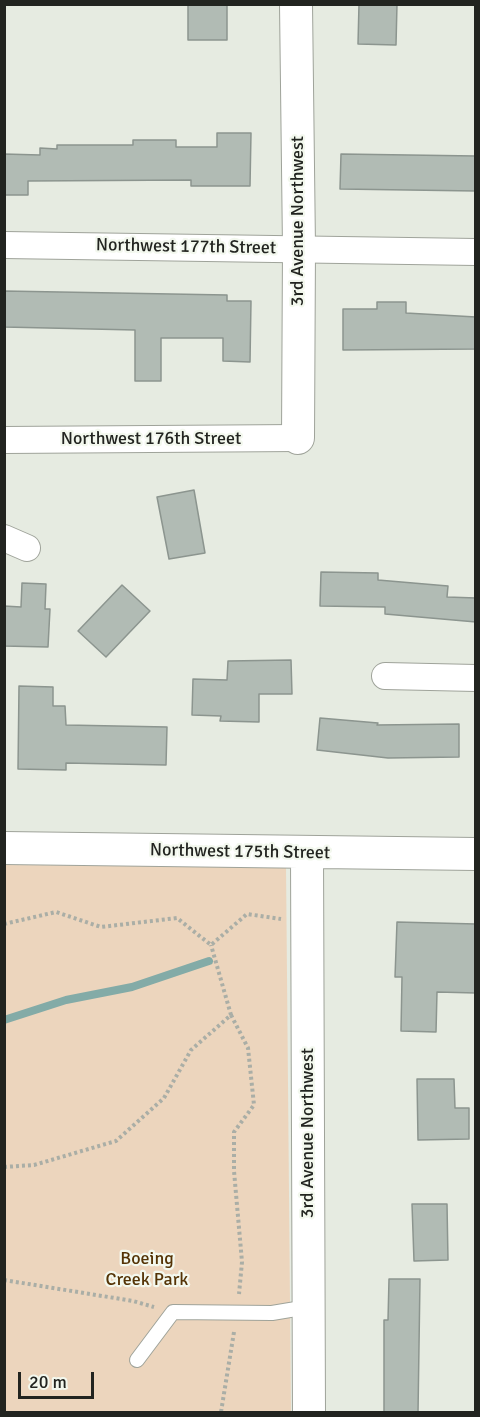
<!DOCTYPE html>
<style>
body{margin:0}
#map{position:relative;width:480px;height:1417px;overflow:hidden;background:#e6ebe1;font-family:Signika,sans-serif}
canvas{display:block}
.frame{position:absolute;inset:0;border:6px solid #222420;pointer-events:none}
.scale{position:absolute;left:18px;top:1372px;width:76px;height:27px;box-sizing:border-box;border:3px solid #222420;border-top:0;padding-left:8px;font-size:18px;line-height:21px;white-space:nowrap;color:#222420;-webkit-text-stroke:4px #f3f8ee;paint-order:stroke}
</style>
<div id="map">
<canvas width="480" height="1417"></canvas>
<div class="frame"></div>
<div class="scale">20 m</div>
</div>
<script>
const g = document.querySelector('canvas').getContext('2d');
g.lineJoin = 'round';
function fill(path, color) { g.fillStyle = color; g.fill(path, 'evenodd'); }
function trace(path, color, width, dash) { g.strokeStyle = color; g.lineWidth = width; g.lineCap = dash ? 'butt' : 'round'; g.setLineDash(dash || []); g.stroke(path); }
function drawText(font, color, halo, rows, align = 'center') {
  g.font = font + ' Signika,sans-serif'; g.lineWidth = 4.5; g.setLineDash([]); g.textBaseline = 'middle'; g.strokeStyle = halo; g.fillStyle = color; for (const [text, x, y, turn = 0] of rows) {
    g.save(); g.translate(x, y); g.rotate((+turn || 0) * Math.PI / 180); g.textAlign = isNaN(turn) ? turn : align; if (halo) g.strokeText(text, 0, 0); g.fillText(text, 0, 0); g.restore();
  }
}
fill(new Path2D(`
 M 5,865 L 286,866 L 291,1412 L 5,1412 Z`), '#ecd5bd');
trace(new Path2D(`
 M 4,1020 L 66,1000 L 132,987 L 209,961`), '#83aba7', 8);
const building = new Path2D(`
 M 188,4 L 227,4 L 227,40 L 188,40 Z
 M 359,4 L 397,4 L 396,45 L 358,44 Z
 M 217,133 L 251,133 L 250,186 L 191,186 L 191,180 L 28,181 L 28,195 L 4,195 L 4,154 L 40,155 L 40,148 L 57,149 L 57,145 L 133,145 L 133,140 L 176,140 L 176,147 L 217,147 Z
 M 341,154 L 476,156 L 476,191 L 340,189 Z
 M 4,291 L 227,295 L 227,301 L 251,301 L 250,362 L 223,361 L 223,338 L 161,338 L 161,381 L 135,381 L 135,330 L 4,327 Z
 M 377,302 L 406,302 L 406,313 L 476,317 L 476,349 L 343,350 L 343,309 L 377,309 Z
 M 194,490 L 205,553 L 169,559 L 157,497 Z
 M 321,572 L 378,573 L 378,580 L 448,586 L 447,597 L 476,598 L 476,622 L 385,614 L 385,607 L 320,606 Z
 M 22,583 L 46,584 L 45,609 L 50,609 L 48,647 L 4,646 L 4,606 L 21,607 Z
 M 122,585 L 150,611 L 106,657 L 78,631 Z
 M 291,660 L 292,694 L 259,694 L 259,722 L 220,721 L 221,716 L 192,715 L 193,679 L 227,680 L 228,661 Z
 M 19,686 L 53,687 L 53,706 L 65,706 L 66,725 L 167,727 L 166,765 L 66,763 L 66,770 L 18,769 Z
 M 320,718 L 378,723 L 377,725 L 459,724 L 459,757 L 388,758 L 317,750 Z
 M 397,922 L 476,924 L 476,993 L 437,992 L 436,1032 L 401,1031 L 402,977 L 395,977 Z
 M 417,1079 L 454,1079 L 455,1108 L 469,1108 L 469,1139 L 418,1140 Z
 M 412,1204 L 447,1204 L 448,1260 L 414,1261 Z
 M 389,1279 L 420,1279 L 418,1413 L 384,1413 L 384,1320 L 388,1320 Z`);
fill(building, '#b1bbb4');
trace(building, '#8c958f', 1.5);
const service = new Path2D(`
 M 137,1360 L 173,1312 L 272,1313 L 308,1307`);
const minor = new Path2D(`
 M 4,245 L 476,252
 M 4,440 L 298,438
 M 4,538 L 27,548
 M 385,676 L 476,678`);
const tertiary = new Path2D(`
 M 296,4 L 299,248 L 298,438
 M 4,848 L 476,854
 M 307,854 L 309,1412`);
trace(service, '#9fa39a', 16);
trace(minor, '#9fa39a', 28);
trace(tertiary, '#9fa39a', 34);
trace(new Path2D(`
 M 4,924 L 56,912 L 101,927 L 177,918 L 211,945 L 247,914 L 281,919
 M 231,1015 L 248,1048 L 254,1105 L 234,1132 L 234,1171 L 242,1262 L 239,1294
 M 4,1167 L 34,1165 L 116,1141 L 164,1098 L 191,1050 L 231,1015 L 211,945
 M 4,1280 L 133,1301 L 154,1307
 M 221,1412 L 234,1332`), '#aaaea6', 4, [3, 3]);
trace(service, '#fff', 14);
trace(minor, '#fff', 26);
trace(tertiary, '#fff', 32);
drawText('18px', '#222420', '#f3f8ee', [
 ["3rd Avenue Northwest",298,221,-90],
 ["Northwest 177th Street",186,247,1],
 ["Northwest 176th Street",151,439],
 ["Northwest 175th Street",240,852,1],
 ["3rd Avenue Northwest",308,1133,-90]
]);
drawText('18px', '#543305', '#f3f8ee', [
 ["Boeing",147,1259],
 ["Creek Park",147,1280]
]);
</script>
